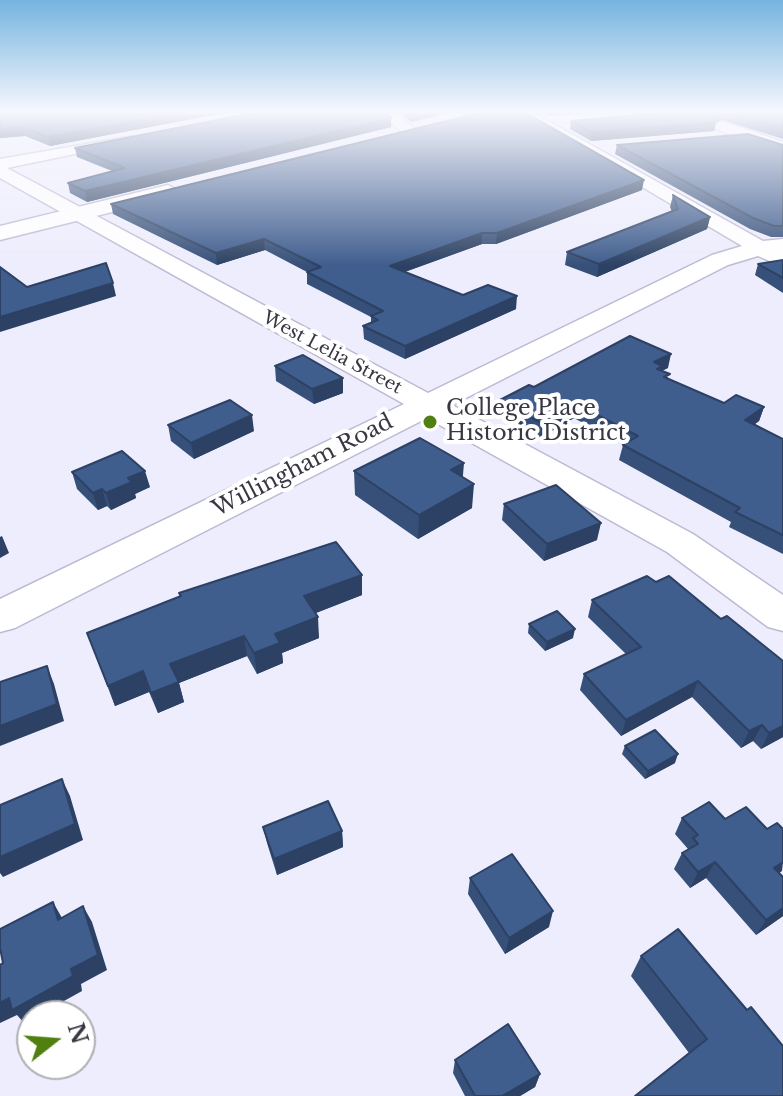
<!DOCTYPE html>
<style>
body{margin:0}
#map{position:relative;width:783px;height:1096px;overflow:hidden;background:#eeedfd;font-family:"Libre Baskerville",serif}
canvas{display:block}
.north{position:absolute;left:16px;top:1000px;width:80px;height:80px;box-sizing:border-box;background:#fff;border:2px solid #b0afb3;border-radius:50%;rotate:73deg;font-size:22px;font-weight:700;line-height:32px;text-align:center;color:#393742}
.north::after{content:'';display:block;margin:auto;width:28px;height:36px;background:#4f8010;clip-path:polygon(50% 0,100% 100%,50% 72%,0 100%)}
</style>
<div id="map">
<canvas width="783" height="1096"></canvas>
<div class="north">N</div>
</div>
<script>
const g = document.querySelector('canvas').getContext('2d');
g.lineJoin = 'round';
function trace(path, color, width, dash) { g.strokeStyle = color; g.lineWidth = width; g.lineCap = dash ? 'butt' : 'round'; g.setLineDash(dash || []); g.stroke(path); }
function fill(path, color) { g.fillStyle = color; g.fill(path, 'evenodd'); }
function drawText(font, color, halo, rows, align = 'center') {
  g.font = font + ' "Libre Baskerville",serif'; g.lineWidth = 8; g.setLineDash([]); g.textBaseline = 'middle'; g.strokeStyle = halo; g.fillStyle = color; for (const [text, x, y, turn = 0] of rows) {
    g.save(); g.translate(x, y); g.rotate((+turn || 0) * Math.PI / 180); g.textAlign = isNaN(turn) ? turn : align; if (halo) g.strokeText(text, 0, 0); g.fillText(text, 0, 0); g.restore();
  }
}
const minor = new Path2D(`
 M 380,113 L 396,113 L 416,130 L 413,133 L 403,133 Z
 M 517,113 L 534,113 L 763,241 L 783,239 L 783,259 L 774,263 L 758,256 L 728,265 L 452,405 L 693,534 L 783,595 L 783,631 L 768,627 L 667,552 L 427,418 L 15,628 L 0,632 L 0,599 L 404,404 L 0,178 L 0,159 L 133,136 L 133,142 L 7,168 L 428,393 L 712,255 L 742,246 Z
 M 680,113 L 699,113 L 783,142 L 783,152 L 739,139 Z`);
const major = new Path2D(`
 M 168,185 L 179,191 L 176,196 L 0,240 L 0,226 Z`);
trace(minor, '#bcbad3', 3);
trace(major, '#bcbad3', 3);
fill(minor, '#fff');
fill(major, '#fff');
fill(new Path2D(`
 M 0,113 L 223,113 L 50,146 L 25,136 L 0,138 Z
 M 400,113 L 449,113 L 411,122 Z
 M 662,113 L 783,113 L 783,139 L 722,120 L 716,123 L 714,131 L 591,141 L 570,129 L 571,121 Z
 M 391,127 L 87,202 L 70,193 L 68,183 L 112,171 L 77,157 L 75,148 Z
 M 617,145 L 783,145 L 783,237 L 771,237 L 750,229 L 615,154 Z
 M 642,190 L 496,244 L 482,244 L 405,272 L 463,295 L 516,309 L 405,359 L 364,339 L 363,326 L 371,323 L 371,317 L 307,284 L 307,272 L 265,250 L 217,265 L 113,214 L 111,204 Z
 M 673,195 L 710,217 L 707,229 L 597,277 L 565,265 L 567,252 L 672,212 L 670,207 Z
 M 783,260 L 783,293 L 755,275 L 758,264 Z
 M 275,366 L 343,378 L 343,393 L 314,404 L 276,381 Z
 M 668,368 L 662,371 L 669,379 L 724,403 L 764,407 L 759,421 L 755,424 L 783,439 L 783,554 L 729,527 L 731,522 L 619,460 L 623,445 L 574,418 L 540,438 L 497,416 L 498,401 L 534,387 Z
 M 168,425 L 254,431 L 194,459 L 171,441 Z
 M 354,471 L 472,508 L 418,539 L 355,495 Z
 M 72,472 L 150,487 L 135,494 L 136,498 L 111,510 L 107,506 L 98,510 L 77,489 Z
 M 504,504 L 597,540 L 544,561 L 502,520 Z
 M 179,593 L 362,595 L 315,613 L 319,638 L 282,653 L 283,663 L 257,674 L 247,656 L 179,683 L 184,702 L 158,713 L 149,692 L 115,706 L 87,633 L 180,597 Z
 M 592,600 L 783,737 L 761,749 L 753,741 L 741,748 L 692,697 L 621,736 L 580,690 L 584,674 L 626,654 L 588,617 Z
 M 529,624 L 573,638 L 545,651 L 528,633 Z
 M 625,746 L 675,763 L 645,779 L 622,754 Z
 M 682,818 L 725,819 L 783,877 L 783,916 L 756,935 L 706,878 L 690,888 L 674,869 L 682,853 L 688,849 L 675,834 Z
 M 263,827 L 342,831 L 343,847 L 277,875 L 267,843 Z
 M 470,878 L 549,927 L 505,954 L 468,894 Z
 M 641,956 L 747,1010 L 689,1053 L 631,976 Z
 M 455,1060 L 540,1074 L 535,1087 L 520,1096 L 465,1096 L 453,1073 Z`), '#365079');
fill(new Path2D(`
 M 178,113 L 223,113 L 50,146 L 48,137 Z
 M 415,113 L 449,113 L 411,122 L 411,114 Z
 M 547,113 L 586,113 L 547,116 Z
 M 722,113 L 724,113 L 722,120 L 716,123 L 714,131 L 591,141 L 592,132 L 713,118 Z
 M 391,118 L 391,127 L 87,202 L 85,191 Z
 M 22,127 L 25,136 L 0,138 L 0,129 Z
 M 644,180 L 642,190 L 496,244 L 497,233 Z
 M 710,217 L 707,229 L 597,277 L 599,264 Z
 M 482,233 L 482,244 L 390,277 L 390,266 Z
 M 264,239 L 265,250 L 217,265 L 216,253 Z
 M 113,283 L 116,296 L 0,332 L 0,317 Z
 M 517,296 L 516,309 L 405,359 L 405,346 Z
 M 671,354 L 668,368 L 661,371 L 659,381 L 654,362 Z
 M 343,378 L 343,393 L 314,404 L 312,389 Z
 M 576,404 L 574,418 L 540,438 L 542,423 Z
 M 764,407 L 759,421 L 740,435 L 745,420 Z
 M 252,415 L 254,431 L 194,459 L 191,443 Z
 M 464,463 L 462,487 L 451,470 Z
 M 145,471 L 150,487 L 135,494 L 136,498 L 111,510 L 106,493 L 128,478 Z
 M 474,484 L 472,508 L 418,539 L 419,515 Z
 M 102,489 L 107,506 L 98,510 L 93,493 Z
 M 601,523 L 597,540 L 544,561 L 547,544 Z
 M 2,536 L 9,553 L 0,558 L 0,537 Z
 M 362,575 L 362,595 L 306,617 L 304,596 Z
 M 318,617 L 319,638 L 282,653 L 283,663 L 257,674 L 254,653 L 275,634 Z
 M 575,629 L 573,638 L 545,651 L 547,642 Z
 M 244,636 L 247,656 L 179,683 L 184,702 L 158,713 L 151,693 L 170,664 Z
 M 47,666 L 54,684 L 64,721 L 0,746 L 0,726 Z
 M 143,671 L 149,692 L 115,706 L 108,686 Z
 M 698,681 L 692,697 L 621,736 L 626,720 Z
 M 762,725 L 753,741 L 741,748 L 749,731 Z
 M 783,726 L 783,737 L 761,749 L 769,733 Z
 M 678,754 L 675,763 L 645,779 L 648,771 Z
 M 62,779 L 70,796 L 83,840 L 3,877 L 0,873 L 0,857 Z
 M 342,831 L 343,847 L 277,875 L 274,859 Z
 M 715,862 L 706,878 L 690,888 L 698,872 Z
 M 783,862 L 782,871 L 764,884 L 774,868 Z
 M 53,902 L 62,918 L 58,920 Z
 M 83,906 L 92,922 L 107,970 L 81,984 L 82,991 L 37,1016 L 32,1016 L 32,1019 L 24,1023 L 17,1015 L 0,1023 L 0,1003 L 71,969 Z
 M 783,908 L 783,916 L 756,935 L 766,920 Z
 M 553,911 L 549,927 L 505,954 L 509,938 Z
 M 540,1074 L 535,1087 L 520,1096 L 502,1096 Z`), '#2c4163');
const building = new Path2D(`
 M 0,113 L 178,113 L 48,137 L 22,127 L 0,129 Z
 M 253,113 L 385,113 L 391,118 L 85,191 L 68,183 L 125,168 L 75,148 Z
 M 479,113 L 526,113 L 644,180 L 497,233 L 482,233 L 390,266 L 463,295 L 488,285 L 517,296 L 405,346 L 363,326 L 378,320 L 371,316 L 383,311 L 307,272 L 321,267 L 264,239 L 216,253 L 111,204 Z
 M 662,113 L 722,113 L 713,118 L 717,122 L 592,132 L 571,121 Z
 M 727,113 L 783,113 L 783,129 Z
 M 748,134 L 783,145 L 783,226 L 774,226 L 753,218 L 617,145 Z
 M 673,195 L 710,217 L 599,264 L 567,252 L 678,209 Z
 M 783,260 L 783,278 L 758,264 Z
 M 106,263 L 113,283 L 0,317 L 0,267 L 27,287 Z
 M 630,336 L 671,354 L 654,362 L 662,366 L 657,369 L 670,374 L 664,377 L 724,403 L 736,395 L 764,407 L 745,420 L 783,439 L 783,535 L 735,512 L 740,508 L 623,445 L 638,436 L 576,404 L 542,423 L 498,401 L 529,385 L 534,387 Z
 M 303,355 L 343,378 L 312,389 L 275,366 Z
 M 230,400 L 252,415 L 191,443 L 168,425 Z
 M 420,438 L 464,463 L 451,470 L 474,484 L 419,515 L 354,471 Z
 M 122,451 L 145,471 L 128,478 L 132,482 L 106,493 L 102,489 L 93,493 L 72,472 Z
 M 556,485 L 601,523 L 547,544 L 504,504 Z
 M 336,542 L 362,575 L 304,596 L 318,617 L 275,634 L 280,643 L 254,653 L 244,636 L 170,664 L 179,682 L 151,693 L 143,671 L 108,686 L 87,633 L 181,596 L 179,593 Z
 M 647,576 L 656,582 L 669,576 L 721,619 L 727,616 L 783,661 L 783,726 L 769,733 L 762,725 L 749,731 L 698,681 L 626,720 L 584,674 L 641,647 L 592,600 Z
 M 557,611 L 575,629 L 547,642 L 529,624 Z
 M 47,666 L 57,704 L 0,726 L 0,682 Z
 M 655,730 L 678,754 L 648,771 L 625,746 Z
 M 62,779 L 75,824 L 0,857 L 0,805 Z
 M 328,801 L 342,831 L 274,859 L 263,827 Z
 M 709,802 L 725,819 L 746,807 L 767,829 L 777,823 L 783,829 L 783,862 L 774,868 L 783,877 L 783,908 L 766,920 L 715,862 L 698,872 L 682,853 L 698,844 L 693,838 L 698,835 L 682,818 Z
 M 512,854 L 553,911 L 509,938 L 470,878 Z
 M 53,902 L 58,920 L 83,906 L 98,955 L 71,969 L 73,976 L 12,1010 L 9,998 L 0,1003 L 0,965 L 3,963 L 0,948 L 0,929 Z
 M 678,929 L 747,1010 L 751,1007 L 783,1046 L 783,1096 L 635,1096 L 707,1039 L 641,956 Z
 M 508,1024 L 540,1074 L 502,1096 L 475,1096 L 455,1060 Z`);
fill(building, '#3f5d8d');
trace(building, '#2c4163', 2);
const sky = g.createLinearGradient(0, 0, 0, 266);
sky.addColorStop(0, '#75b4df');
sky.addColorStop(0.42, '#f7f7fe');
sky.addColorStop(1, '#f7f7fe00');
g.fillStyle = sky;
g.fillRect(0, 0, 783, 266);
for (const [x, y, r, color] of [
 [430,422,8,"#4f8010"]
]) { const dot = new Path2D(); dot.arc(x, y, r, 0, 2 * Math.PI); g.fillStyle = color; g.fill(dot); trace(dot, '#fff', 3); }
drawText('18px', '#393742', '#fff', [
 ["West Lelia Street",332,353,28]
]);
drawText('22px', '#393742', '#fff', [
 ["College Place",446,409],
 ["Historic District",446,434]
], 'left');
drawText('22px', '#393742', '#fff', [
 ["Willingham Road",303,466,-27]
]);
</script>
